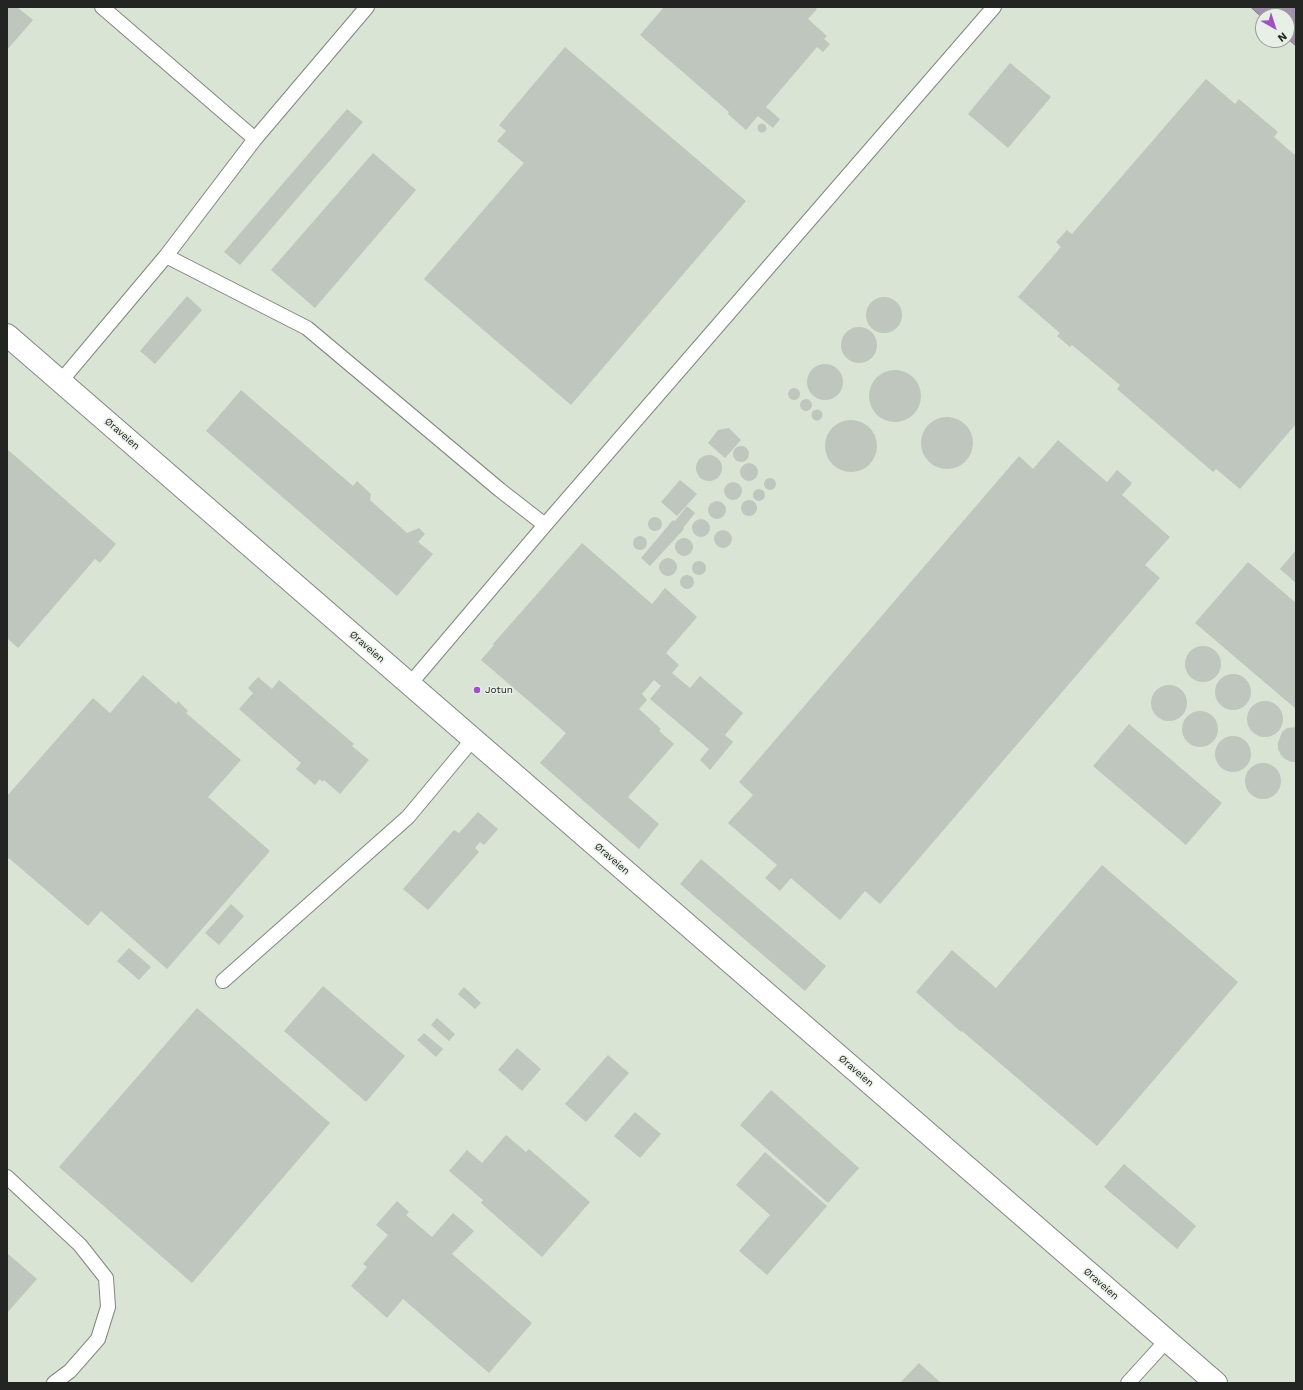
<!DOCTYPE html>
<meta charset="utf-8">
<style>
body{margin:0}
#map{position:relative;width:1303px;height:1390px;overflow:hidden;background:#e8efe6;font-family:"Work Sans",sans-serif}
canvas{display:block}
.frame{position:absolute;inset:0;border:8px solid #232522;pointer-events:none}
.north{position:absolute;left:1255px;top:8px;width:40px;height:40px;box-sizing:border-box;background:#e8efe6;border:1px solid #999e98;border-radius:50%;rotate:141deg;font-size:11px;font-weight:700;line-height:16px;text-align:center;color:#232522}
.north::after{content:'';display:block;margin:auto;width:14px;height:18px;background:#9e52c4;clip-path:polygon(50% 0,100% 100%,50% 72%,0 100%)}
</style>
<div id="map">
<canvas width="1303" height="1390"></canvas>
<div class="frame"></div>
<div class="north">N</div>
</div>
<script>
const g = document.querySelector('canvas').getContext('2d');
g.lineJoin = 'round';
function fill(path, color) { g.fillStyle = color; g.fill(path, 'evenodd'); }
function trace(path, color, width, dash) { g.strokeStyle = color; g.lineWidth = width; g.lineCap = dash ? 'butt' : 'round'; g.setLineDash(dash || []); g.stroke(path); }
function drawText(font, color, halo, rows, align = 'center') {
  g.font = font + ' "Work Sans",sans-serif'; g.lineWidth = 3; g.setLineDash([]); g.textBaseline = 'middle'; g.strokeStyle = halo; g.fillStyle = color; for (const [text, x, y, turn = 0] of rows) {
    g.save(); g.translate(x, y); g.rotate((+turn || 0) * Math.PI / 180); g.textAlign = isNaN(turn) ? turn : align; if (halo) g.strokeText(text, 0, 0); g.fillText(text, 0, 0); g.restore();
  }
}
fill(new Path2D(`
 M 7,7 L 1251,7 L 1263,18 L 1263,40 L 1287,40 L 1287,38 L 1296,46 L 1296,1383 L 7,1383 Z`), '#d9e4d5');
const water = new Path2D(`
 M 1251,7 L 1296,7 L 1296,46 L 1287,38 L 1287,16 L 1263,16 L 1263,18 Z`);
fill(water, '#a291ad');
trace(water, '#7c7183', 1);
fill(new Path2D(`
 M 7,7 L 17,7 L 33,20 L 7,50 Z
 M 664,7 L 814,7 L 817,9 L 808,19 L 827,36 L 824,39 L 830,44 L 823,52 L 817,47 L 766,107 L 780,119 L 773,128 L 758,116 L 746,130 L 728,114 L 729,112 L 640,35 Z
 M 565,47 L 746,201 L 571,405 L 424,279 L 524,163 L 497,141 L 506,131 L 499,125 Z
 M 1010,63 L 1051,97 L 1008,148 L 968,114 Z
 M 1206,79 L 1235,104 L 1239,99 L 1278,132 L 1274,137 L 1296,156 L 1296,424 L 1240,489 L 1216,469 L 1213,472 L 1117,389 L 1120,385 L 1072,345 L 1070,347 L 1057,336 L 1060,333 L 1018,297 L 1061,247 L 1056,242 L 1067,230 L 1072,234 Z
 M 347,109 L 363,122 L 240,265 L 224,252 Z
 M757.5 128a4.5 4.5 0 1 1 9 0a4.5 4.5 0 1 1-9 0Z
 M 373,153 L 416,190 L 315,308 L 271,270 Z
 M 187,296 L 202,310 L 155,364 L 140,351 Z
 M866 315a18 18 0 1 1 36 0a18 18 0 1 1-36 0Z
 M841 345a18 18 0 1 1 36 0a18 18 0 1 1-36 0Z
 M807 382a18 18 0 1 1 36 0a18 18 0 1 1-36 0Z
 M869 396a26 26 0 1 1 52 0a26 26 0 1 1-52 0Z
 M788 394a6 6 0 1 1 12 0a6 6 0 1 1-12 0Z
 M 241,390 L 353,486 L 357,481 L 371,494 L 370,500 L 407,533 L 419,528 L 425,534 L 418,542 L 433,554 L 397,596 L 206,431 Z
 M800 405a6 6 0 1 1 12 0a6 6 0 1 1-12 0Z
 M811.5 415a5.5 5.5 0 1 1 11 0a5.5 5.5 0 1 1-11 0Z
 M921 443a26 26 0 1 1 52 0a26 26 0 1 1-52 0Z
 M825 446a26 26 0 1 1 52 0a26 26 0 1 1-52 0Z
 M 729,428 L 741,440 L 725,458 L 708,443 L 718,430 Z
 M 1058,440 L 1107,482 L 1117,470 L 1132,483 L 1122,495 L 1170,537 L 1145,565 L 1160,578 L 880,904 L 865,891 L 840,920 L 791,878 L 780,891 L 765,878 L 777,865 L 728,823 L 753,795 L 739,782 L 1019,456 L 1033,469 Z
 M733 454a8 8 0 1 1 16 0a8 8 0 1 1-16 0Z
 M 7,449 L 116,544 L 100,563 L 95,559 L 18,648 L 7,638 Z
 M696 468a13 13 0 1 1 26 0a13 13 0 1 1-26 0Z
 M740 472a9 9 0 1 1 18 0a9 9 0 1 1-18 0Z
 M764 484a6 6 0 1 1 12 0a6 6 0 1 1-12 0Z
 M 680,480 L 697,494 L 677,516 L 661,502 Z
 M724 491a9 9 0 1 1 18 0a9 9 0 1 1-18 0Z
 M753 495a6 6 0 1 1 12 0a6 6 0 1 1-12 0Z
 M741 508a8 8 0 1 1 16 0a8 8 0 1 1-16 0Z
 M708 510a9 9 0 1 1 18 0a9 9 0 1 1-18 0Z
 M 687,506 L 695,513 L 683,528 L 684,529 L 650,566 L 641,558 L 673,520 L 675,521 Z
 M648 524a7 7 0 1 1 14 0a7 7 0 1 1-14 0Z
 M692 528a9 9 0 1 1 18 0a9 9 0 1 1-18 0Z
 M714 539a9 9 0 1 1 18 0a9 9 0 1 1-18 0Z
 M633 543a7 7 0 1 1 14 0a7 7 0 1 1-14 0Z
 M675 547a9 9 0 1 1 18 0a9 9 0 1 1-18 0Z
 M 582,543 L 652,604 L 665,588 L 697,617 L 666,653 L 679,665 L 672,673 L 690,688 L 700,676 L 743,713 L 725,735 L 733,742 L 710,770 L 700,760 L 709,749 L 650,699 L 661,686 L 654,680 L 642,694 L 647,700 L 639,709 L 661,729 L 659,731 L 674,744 L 628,797 L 659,824 L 639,849 L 540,763 L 566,733 L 481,660 L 494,645 L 493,644 Z
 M 1296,550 L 1296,583 L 1280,569 Z
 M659 567a9 9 0 1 1 18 0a9 9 0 1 1-18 0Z
 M692 568a7 7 0 1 1 14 0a7 7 0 1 1-14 0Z
 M 1248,562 L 1296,603 L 1296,709 L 1195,623 Z
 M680 582a7 7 0 1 1 14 0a7 7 0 1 1-14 0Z
 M1185 664a18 18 0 1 1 36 0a18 18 0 1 1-36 0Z
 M1215 692a18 18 0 1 1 36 0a18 18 0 1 1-36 0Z
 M 143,675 L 176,704 L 178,701 L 188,711 L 186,713 L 241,760 L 208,797 L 270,851 L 167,969 L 101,911 L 88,926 L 10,859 L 7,858 L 7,796 L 93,698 L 110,713 Z
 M 258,677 L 272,689 L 279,680 L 354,744 L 352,746 L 369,760 L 340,794 L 324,780 L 322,782 L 320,779 L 315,785 L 296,769 L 301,763 L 239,709 L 253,693 L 248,688 Z
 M1151 703a18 18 0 1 1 36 0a18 18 0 1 1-36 0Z
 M1247 719a18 18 0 1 1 36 0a18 18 0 1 1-36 0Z
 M1182 729a18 18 0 1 1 36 0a18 18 0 1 1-36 0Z
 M 1129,724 L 1222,803 L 1186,845 L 1093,766 Z
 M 1296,727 L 1296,762 L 1291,762 L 1285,759 L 1281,755 L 1278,749 L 1278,743 L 1282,732 L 1287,728 Z
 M1215 754a18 18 0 1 1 36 0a18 18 0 1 1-36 0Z
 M1245 781a18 18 0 1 1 36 0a18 18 0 1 1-36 0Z
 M 478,812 L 498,829 L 484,845 L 480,842 L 475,848 L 479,852 L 428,910 L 403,889 L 454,830 L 459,833 Z
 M 701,859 L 826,966 L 805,991 L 680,884 Z
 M 1102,865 L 1238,982 L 1097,1146 L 962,1031 L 961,1032 L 916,992 L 952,950 L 996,988 Z
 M 231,904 L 244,916 L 219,945 L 205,933 Z
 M 129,948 L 151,967 L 139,980 L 117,961 Z
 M 323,986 L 405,1056 L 366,1102 L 284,1031 Z
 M 464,987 L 481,1003 L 475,1009 L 458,994 Z
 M 197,1008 L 330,1123 L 192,1283 L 59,1167 Z
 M 437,1018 L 455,1034 L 449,1041 L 431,1025 Z
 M 424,1033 L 443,1049 L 436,1057 L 417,1040 Z
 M 517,1048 L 541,1069 L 522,1091 L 498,1070 Z
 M 608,1055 L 629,1073 L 586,1122 L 565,1104 Z
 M 771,1090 L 859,1168 L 828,1203 L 740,1125 Z
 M 635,1112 L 661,1134 L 640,1158 L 614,1136 Z
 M 506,1135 L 526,1152 L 529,1149 L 590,1202 L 542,1257 L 481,1203 L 483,1200 L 449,1171 L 467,1150 L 482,1163 Z
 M 765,1152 L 827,1206 L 767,1275 L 739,1251 L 770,1215 L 736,1185 Z
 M 1124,1164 L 1196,1226 L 1177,1249 L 1104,1187 Z
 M 397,1201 L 409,1212 L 406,1215 L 432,1237 L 453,1213 L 474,1231 L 452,1254 L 532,1323 L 489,1373 L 403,1299 L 387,1318 L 351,1286 L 367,1267 L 363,1264 L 388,1235 L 376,1225 Z
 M 7,1253 L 37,1279 L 7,1313 Z
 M 919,1363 L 941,1383 L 900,1383 Z`), '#bfc6bd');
const lane = new Path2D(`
 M 102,7 L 255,139
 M 166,256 L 307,328 L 500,490 L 545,525
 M 61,381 L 166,256 L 255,139 L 367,7
 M 410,684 L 545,525 L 994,7
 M 223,981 L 408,817 L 473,739
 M 7,1177 L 80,1245 L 106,1278 L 108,1307 L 98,1339 L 70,1371 L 54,1383
 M 1128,1383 L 1167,1340`);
const secondary = new Path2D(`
 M 7,335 L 1216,1383`);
trace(lane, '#81877f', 16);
trace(secondary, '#81877f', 24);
trace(lane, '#fff', 14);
trace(secondary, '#fff', 22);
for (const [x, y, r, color] of [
 [477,690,4,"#9e52c4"]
]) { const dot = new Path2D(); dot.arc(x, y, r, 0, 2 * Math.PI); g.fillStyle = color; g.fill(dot); trace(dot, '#e8efe6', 1.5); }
drawText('10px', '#232522', '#e8efe6', [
 ["Øraveien",122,434,41],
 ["Øraveien",367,647,41],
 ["Øraveien",612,859,41],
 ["Øraveien",856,1071,41],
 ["Øraveien",1101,1284,41]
]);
drawText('10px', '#232522', '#e8efe6', [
 ["Jotun",485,690]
], 'left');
</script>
